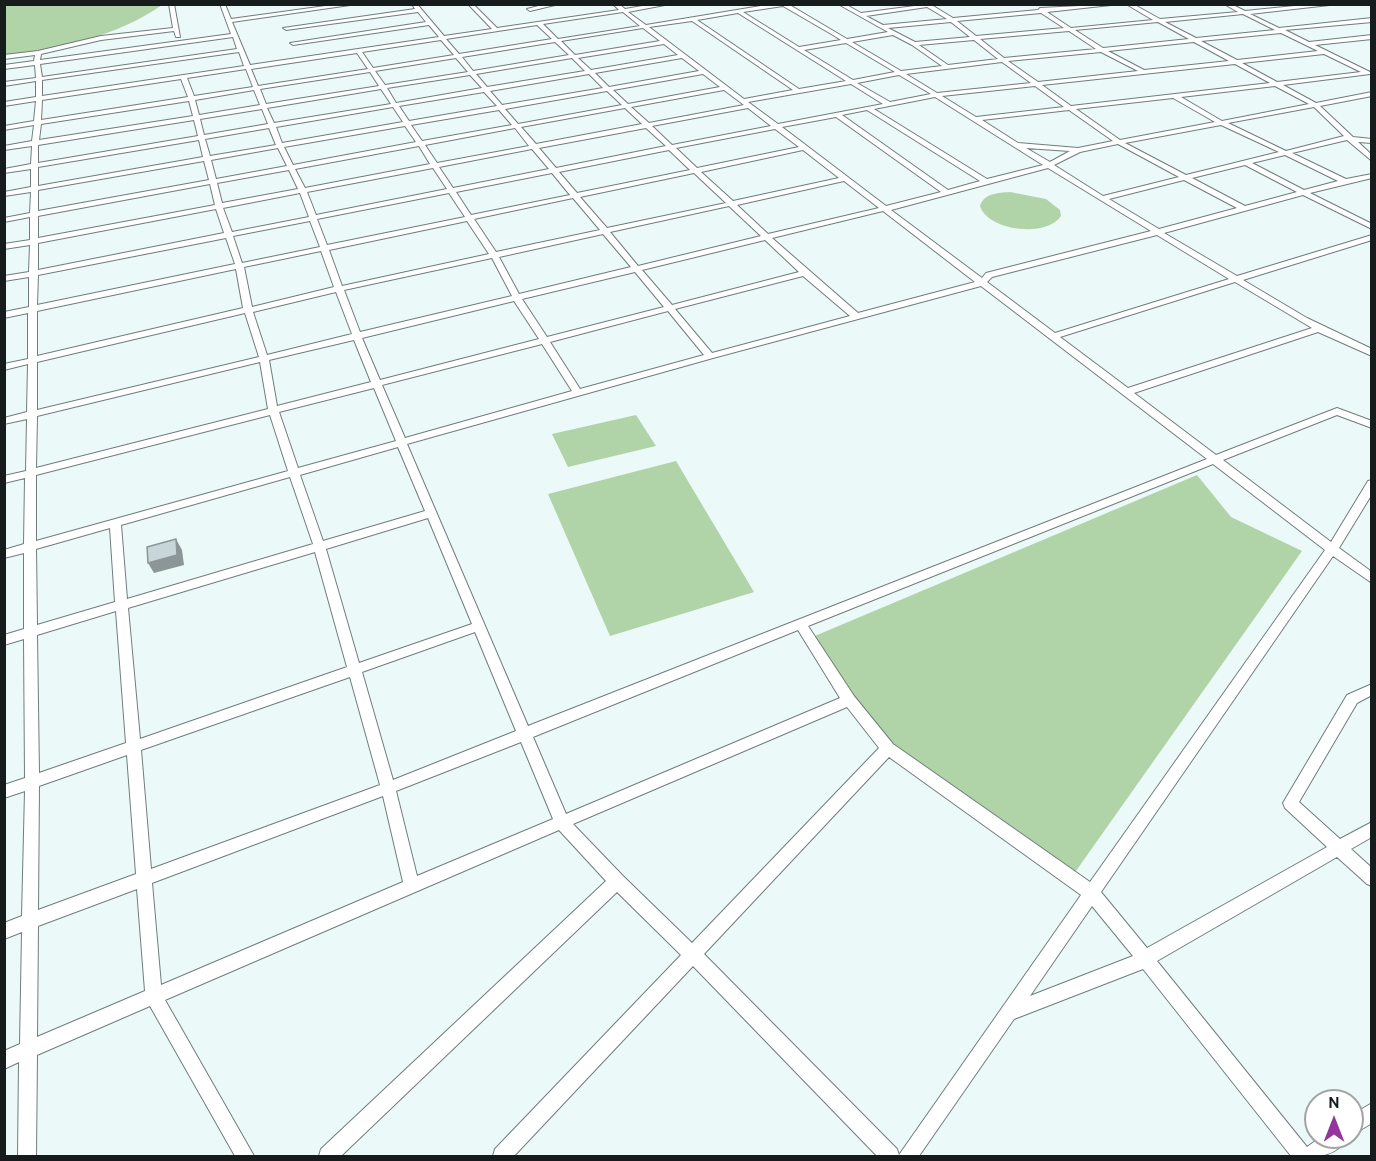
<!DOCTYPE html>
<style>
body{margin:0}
#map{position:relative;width:1376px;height:1161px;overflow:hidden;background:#ebf9f8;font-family:Cabin,sans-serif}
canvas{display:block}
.frame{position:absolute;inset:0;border:6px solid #161b1b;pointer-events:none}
.north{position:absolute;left:1304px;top:1089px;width:60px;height:60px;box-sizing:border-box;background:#fff;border:2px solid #a2a4a4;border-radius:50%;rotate:0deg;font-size:16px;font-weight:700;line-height:24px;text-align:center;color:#161b1b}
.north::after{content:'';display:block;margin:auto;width:21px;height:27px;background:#94359d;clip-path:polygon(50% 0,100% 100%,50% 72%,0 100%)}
</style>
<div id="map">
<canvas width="1376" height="1161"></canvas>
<div class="frame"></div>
<div class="north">N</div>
</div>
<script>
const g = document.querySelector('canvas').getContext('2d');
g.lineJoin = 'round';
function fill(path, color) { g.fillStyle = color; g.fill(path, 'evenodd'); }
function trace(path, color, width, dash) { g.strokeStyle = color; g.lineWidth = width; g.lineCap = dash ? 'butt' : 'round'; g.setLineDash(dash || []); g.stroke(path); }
fill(new Path2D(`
 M 4,5 L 162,5 C 116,37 60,48 5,56 Z
 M 1010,192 L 1046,199 L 1060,210 L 1061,216 C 1046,238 988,231 980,206 C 984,193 998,193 1010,192 Z
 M 636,415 L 656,446 L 568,467 L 552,434 Z
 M 676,461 L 754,592 L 610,636 L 548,494 Z
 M 1197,475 L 1231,517 L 1302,551 L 1071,878 L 894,754 L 810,638 Z`), '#b0d4a7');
const street = new Path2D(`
 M 169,4 L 174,4 L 180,37 L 176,37 L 174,31 L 101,40 L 41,54 L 40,60 L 231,34 L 220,4 L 225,4 L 231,19 L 340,4 L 357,4 L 232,22 L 250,65 L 439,37 L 429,25 L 293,45 L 290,43 L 426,22 L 418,12 L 286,30 L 283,28 L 415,9 L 412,4 L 417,4 L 444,36 L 492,29 L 468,4 L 473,4 L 497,28 L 619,10 L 613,4 L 619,4 L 625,9 L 654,4 L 670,4 L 628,12 L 646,25 L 773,4 L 788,4 L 847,39 L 888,32 L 838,4 L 845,4 L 861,13 L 930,4 L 953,18 L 1038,10 L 1040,8 L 1120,4 L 1047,12 L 1071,28 L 1153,20 L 1126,4 L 1133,4 L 1160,19 L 1238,12 L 1224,4 L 1231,4 L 1245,11 L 1314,4 L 1338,4 L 1250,14 L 1279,28 L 1372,18 L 1372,22 L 1285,30 L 1309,42 L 1372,35 L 1372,39 L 1315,45 L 1370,72 L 1370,74 L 1283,85 L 1316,103 L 1372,92 L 1372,96 L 1320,106 L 1353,137 L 1372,139 L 1372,143 L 1358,142 L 1372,155 L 1372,161 L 1347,140 L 1292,153 L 1346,179 L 1372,174 L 1372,178 L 1310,193 L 1372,224 L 1372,229 L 1303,195 L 1164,233 L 1237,276 L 1372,235 L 1372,240 L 1243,280 L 1307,318 L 1372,349 L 1372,356 L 1318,332 L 1134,393 L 1216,455 L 1337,408 L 1372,421 L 1372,428 L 1337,415 L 1223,460 L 1331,542 L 1368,481 L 1372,480 L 1372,494 L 1339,548 L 1372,572 L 1372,583 L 1333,556 L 1101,892 L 1147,948 L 1327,847 L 1285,808 L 1283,803 L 1347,695 L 1372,684 L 1372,695 L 1357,703 L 1299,802 L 1340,839 L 1372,822 L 1372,837 L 1351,849 L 1372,868 L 1372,886 L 1367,884 L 1337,857 L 1157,961 L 1307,1147 L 1321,1137 L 1346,1137 C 1337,1160 1312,1156 1291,1156 L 1143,969 L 1014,1019 L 919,1156 L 877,1156 L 693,966 L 514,1156 L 493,1156 L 495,1149 L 681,955 L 617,892 L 341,1156 L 319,1156 L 321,1149 L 606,881 L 559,830 L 165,1000 L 254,1156 L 235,1156 L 150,1006 L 37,1055 L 36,1156 L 18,1156 L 19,1062 L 4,1069 L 4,1051 L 20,1044 L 22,932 L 4,939 L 4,923 L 22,916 L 25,791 L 4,798 L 4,785 L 25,778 L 24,639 L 4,645 L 4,635 L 24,629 L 24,553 L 4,558 L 4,550 L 24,544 L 25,478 L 4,483 L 4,476 L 26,471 L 27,419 L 4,424 L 4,418 L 27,412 L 28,364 L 4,370 L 4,364 L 28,359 L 28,313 L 4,318 L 4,312 L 29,307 L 29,277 L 4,281 L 4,276 L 29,272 L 30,245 L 4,249 L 4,244 L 30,240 L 30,217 L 4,222 L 4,218 L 30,213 L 31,192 L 4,196 L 4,192 L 31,187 L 31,169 L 4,173 L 4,169 L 31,164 L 32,146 L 4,150 L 4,146 L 32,141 L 34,125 L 4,130 L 4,126 L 34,121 L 36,101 L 4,106 L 4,102 L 36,97 L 36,81 L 4,86 L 4,82 L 36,78 L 35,65 L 4,69 L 4,65 L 34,61 L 35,55 L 4,59 L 4,55 L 38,51 L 101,36 L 173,28 ZM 783,6 L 833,35 L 841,40 L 799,47 L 743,12 ZM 927,7 L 947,19 L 883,25 L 866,16 ZM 623,12 L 640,26 L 558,39 L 543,24 ZM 738,13 L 846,81 L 799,89 L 697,20 ZM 1041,13 L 1064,28 L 976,36 L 957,21 ZM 1243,14 L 1275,30 L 1196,38 L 1165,22 ZM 692,21 L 793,90 L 744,99 L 649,27 ZM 951,22 L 970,37 L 915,42 L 888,28 ZM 1158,22 L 1189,39 L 1103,48 L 1075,30 ZM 537,25 L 552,39 L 459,54 L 446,39 ZM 643,28 L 660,41 L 575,55 L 561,41 ZM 1069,31 L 1096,49 L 1004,58 L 980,39 ZM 1281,33 L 1318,51 L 1237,60 L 1201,41 ZM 893,35 L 912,45 L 942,66 L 901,71 L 852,42 ZM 233,37 L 237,49 L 42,77 L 40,64 ZM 441,40 L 454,55 L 373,68 L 362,52 ZM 974,40 L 998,59 L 948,65 L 919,45 ZM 555,42 L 569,55 L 473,71 L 462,57 ZM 1194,42 L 1229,61 L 1144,70 L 1108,51 ZM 846,43 L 895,72 L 853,80 L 804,50 ZM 664,44 L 678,55 L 591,70 L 578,58 ZM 239,52 L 244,66 L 42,96 L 42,80 ZM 1101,52 L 1138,71 L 1038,82 L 1008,61 ZM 357,53 L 368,69 L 258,86 L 251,69 ZM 1324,54 L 1361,72 L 1277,82 L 1242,63 ZM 456,58 L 468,72 L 385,85 L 375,71 ZM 572,58 L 585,71 L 487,87 L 476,74 ZM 682,58 L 699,71 L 609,87 L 595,73 ZM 1002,62 L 1031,83 L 937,93 L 906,74 ZM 1235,64 L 1270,83 L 1071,106 L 1042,85 ZM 246,69 L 253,87 L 194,96 L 187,78 ZM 370,72 L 379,86 L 266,104 L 260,89 ZM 589,74 L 603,88 L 502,105 L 490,91 ZM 703,74 L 720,87 L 628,104 L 613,90 ZM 470,75 L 482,88 L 396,103 L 387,88 ZM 899,75 L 931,94 L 890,102 L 857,83 ZM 181,79 L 188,97 L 41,120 L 42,100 ZM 851,84 L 883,104 L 778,124 L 748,102 ZM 1035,86 L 1064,107 L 976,117 L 942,96 ZM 1275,86 L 1309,104 L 1222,121 L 1181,97 ZM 381,89 L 391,104 L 274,123 L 267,108 ZM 254,90 L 260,105 L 199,115 L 195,100 ZM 724,90 L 744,105 L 649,123 L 631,107 ZM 607,91 L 622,105 L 518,124 L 505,109 ZM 484,92 L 497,106 L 409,121 L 399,106 ZM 935,97 L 1043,165 L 987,179 L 874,109 ZM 1173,98 L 1215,122 L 1120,140 L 1076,109 ZM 189,101 L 193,116 L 39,140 L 41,124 ZM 393,107 L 403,122 L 282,143 L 276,127 ZM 1314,107 L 1344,136 L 1286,151 L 1228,123 ZM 625,108 L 642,124 L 536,144 L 521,127 ZM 748,108 L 771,126 L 672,145 L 652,126 ZM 262,109 L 268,124 L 204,135 L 200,119 ZM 499,110 L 512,125 L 422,141 L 411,125 ZM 867,110 L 980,181 L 948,190 L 842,115 ZM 1069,110 L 1113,141 L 1078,148 L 1018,143 L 982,120 ZM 836,117 L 941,192 L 886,206 L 782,127 ZM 194,120 L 198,136 L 38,163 L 38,145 ZM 1221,125 L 1279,152 L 1186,175 L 1125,143 ZM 405,126 L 416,142 L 293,165 L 284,147 ZM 269,128 L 276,145 L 210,156 L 205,139 ZM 515,128 L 529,146 L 437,163 L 425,145 ZM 646,128 L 666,146 L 556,168 L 539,148 ZM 775,129 L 799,147 L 697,168 L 676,148 ZM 199,140 L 203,157 L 38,186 L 38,167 ZM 1118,144 L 1179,177 L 1103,196 L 1054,165 L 1080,152 ZM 419,146 L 430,164 L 305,188 L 295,169 ZM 278,148 L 287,166 L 216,179 L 211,160 ZM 1026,148 L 1070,151 L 1050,162 ZM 532,149 L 549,169 L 453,188 L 439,167 ZM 669,150 L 690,170 L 577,193 L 559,172 ZM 803,150 L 839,178 L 733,201 L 701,172 ZM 1285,155 L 1338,181 L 1304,190 L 1252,163 ZM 204,161 L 209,180 L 38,211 L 38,190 ZM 1245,165 L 1297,192 L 1245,206 L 1192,178 ZM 433,168 L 447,189 L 316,215 L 307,192 ZM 1048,168 L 1151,231 L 986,273 L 982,278 L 891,210 ZM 289,170 L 298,189 L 222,203 L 217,183 ZM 552,173 L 570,195 L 471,215 L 456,192 ZM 694,173 L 726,203 L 607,228 L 580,197 ZM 1184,180 L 1237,208 L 1159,229 L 1109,199 ZM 844,181 L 879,208 L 768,234 L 737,205 ZM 210,184 L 215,205 L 38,238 L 38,216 ZM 300,193 L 309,217 L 232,232 L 223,208 ZM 449,193 L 465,217 L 327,245 L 317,219 ZM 573,198 L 600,230 L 496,252 L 474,219 ZM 729,206 L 761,236 L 638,266 L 610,232 ZM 216,209 L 224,233 L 38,270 L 38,243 ZM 883,211 L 975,282 L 858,313 L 772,238 ZM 310,221 L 320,247 L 242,263 L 233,236 ZM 467,221 L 489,254 L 342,286 L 329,250 ZM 603,234 L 631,267 L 519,294 L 499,257 ZM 1157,235 L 1229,279 L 1055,333 L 987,282 L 992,277 ZM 226,238 L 235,264 L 37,305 L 38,275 ZM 765,240 L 799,272 L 672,305 L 642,270 ZM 321,251 L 334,287 L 252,307 L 244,267 ZM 492,258 L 512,296 L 360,332 L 344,290 ZM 236,269 L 243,308 L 37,356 L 37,311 ZM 635,272 L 664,307 L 547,337 L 522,299 ZM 803,276 L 850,316 L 712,353 L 675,309 ZM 1235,282 L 1312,328 L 1128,388 L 1060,337 ZM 981,286 L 1207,459 L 528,726 L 407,444 L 713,358 ZM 336,292 L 352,334 L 267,355 L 253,312 ZM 514,301 L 539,339 L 380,380 L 362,338 ZM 668,311 L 704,355 L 580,389 L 550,342 ZM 245,313 L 259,357 L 37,410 L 37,362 ZM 354,340 L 371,382 L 277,406 L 269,360 ZM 542,344 L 572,391 L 405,438 L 382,385 ZM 260,362 L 268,409 L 36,468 L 37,416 ZM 374,388 L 396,441 L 298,468 L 279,412 ZM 270,415 L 288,471 L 36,541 L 36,475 ZM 398,447 L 425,511 L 323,541 L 300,475 ZM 1213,464 L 1325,550 L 1090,882 L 893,744 L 854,696 L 808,626 ZM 290,477 L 313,544 L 127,599 L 121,525 ZM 428,518 L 472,624 L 359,663 L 326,549 ZM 110,528 L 115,602 L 37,625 L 36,549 ZM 315,552 L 347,667 L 140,739 L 128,608 ZM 116,611 L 126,743 L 39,773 L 37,635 ZM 798,630 L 840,698 L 566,814 L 533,737 ZM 475,632 L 516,731 L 393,780 L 362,672 ZM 350,677 L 380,785 L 151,869 L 141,750 ZM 847,707 L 879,748 L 692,943 L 623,876 L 573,824 ZM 521,742 L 553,819 L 417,876 L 396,791 ZM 127,755 L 136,874 L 38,910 L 39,786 ZM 889,757 L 1081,895 L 899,1155 L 897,1149 L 704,954 ZM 383,796 L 403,882 L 161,985 L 152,883 ZM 137,889 L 145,991 L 37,1037 L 38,926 ZM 1092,906 L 1133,956 L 1030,996 Z
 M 546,4 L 559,4 L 530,11 L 527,9 Z
 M 1372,1103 L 1372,1123 L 1352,1135 L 1352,1115 Z`);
trace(street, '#707d7c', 2);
fill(street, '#fff');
fill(new Path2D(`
 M 176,539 L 182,550 L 184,565 L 154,573 L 148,563 Z`), '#8c9598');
const building = new Path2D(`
 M 176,539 L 177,555 L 148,563 L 147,547 Z`);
fill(building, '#c8d5d9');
trace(building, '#8c9598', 1.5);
</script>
